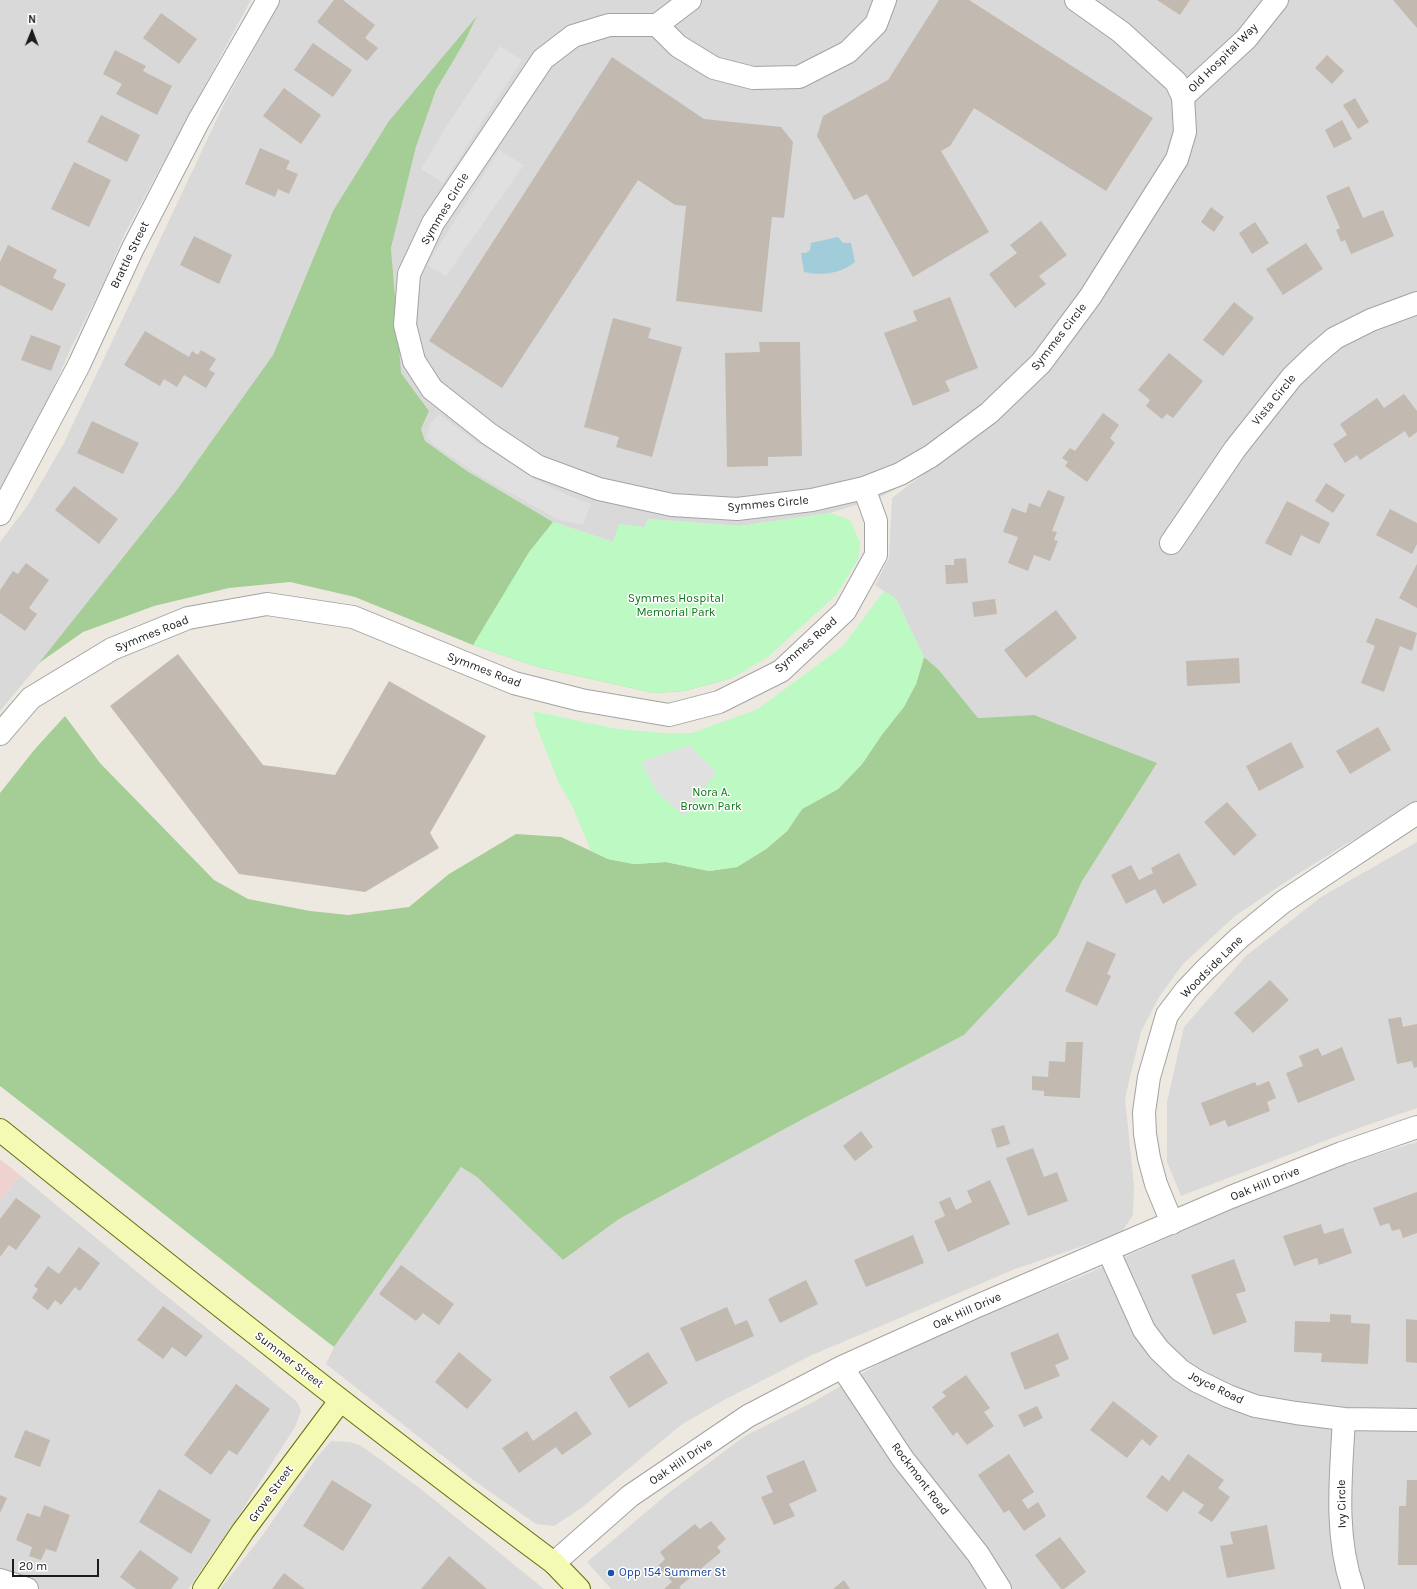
<!DOCTYPE html>
<style>
body{margin:0}
#map{position:relative;width:1417px;height:1589px;overflow:hidden;background:#ede9e1;font-family:Karla,sans-serif}
canvas{display:block}
.north{position:absolute;left:12px;top:12px;width:40px;height:40px;-webkit-text-stroke:3px #fff;paint-order:stroke;rotate:1deg;font-size:11px;font-weight:700;line-height:16px;text-align:center;color:#1c1c1c}
.north::after{content:'';display:block;margin:auto;width:14px;height:18px;background:#1c1c1c;clip-path:polygon(50% 0,100% 100%,50% 72%,0 100%)}
.scale{position:absolute;left:12px;top:1559px;width:87px;height:18px;box-sizing:border-box;border:2px solid #1c1c1c;border-top:0;padding-left:5px;font-size:12px;line-height:14px;white-space:nowrap;color:#1c1c1c;-webkit-text-stroke:3px #fff;paint-order:stroke}
</style>
<div id="map">
<canvas width="1417" height="1589"></canvas>
<div class="north">N</div>
<div class="scale">20 m</div>
</div>
<script>
const g = document.querySelector('canvas').getContext('2d');
g.lineJoin = 'round';
function fill(path, color) { g.fillStyle = color; g.fill(path, 'evenodd'); }
function trace(path, color, width, dash) { g.strokeStyle = color; g.lineWidth = width; g.lineCap = dash ? 'butt' : 'round'; g.setLineDash(dash || []); g.stroke(path); }
function drawText(font, color, halo, rows, align = 'center') {
  g.font = font + ' Karla,sans-serif'; g.lineWidth = 3; g.setLineDash([]); g.textBaseline = 'middle'; g.strokeStyle = halo; g.fillStyle = color; for (const [text, x, y, turn = 0] of rows) {
    g.save(); g.translate(x, y); g.rotate((+turn || 0) * Math.PI / 180); g.textAlign = isNaN(turn) ? turn : align; if (halo) g.strokeText(text, 0, 0); g.fillText(text, 0, 0); g.restore();
  }
}
fill(new Path2D(`
 M 0,0 L 251,0 L 125,233 L 103,284 L 71,348 L 50,396 L 0,489 Z
 M 281,0 L 1417,0 L 1417,802 L 1396,819 L 1346,844 L 1293,877 L 1235,916 L 1183,964 L 1159,997 L 1141,1032 L 1125,1098 L 1134,1185 L 1133,1215 L 1121,1233 L 1015,1269 L 947,1298 L 812,1355 L 722,1401 L 681,1425 L 580,1509 L 554,1526 L 536,1524 L 476,1482 L 326,1364 L 334,1347 L 461,1167 L 477,1177 L 563,1260 L 619,1219 L 803,1119 L 964,1035 L 1057,936 L 1082,881 L 1034,715 L 978,718 L 939,670 L 924,657 L 896,599 L 875,585 L 889,558 L 892,498 L 922,475 L 879,498 L 830,513 L 740,526 L 648,519 L 645,527 L 613,542 L 553,522 L 467,471 L 425,441 L 421,429 L 429,411 L 401,373 L 385,324 L 392,263 L 391,248 L 416,147 L 436,90 L 465,41 L 476,19 L 333,211 L 273,355 L 176,491 L 54,646 L 0,711 L 0,542 L 28,505 L 64,443 L 224,104 Z
 M 1417,842 L 1417,1108 L 1356,1129 L 1181,1196 L 1167,1162 L 1167,1102 L 1184,1027 L 1246,956 L 1321,897 Z
 M 1417,1142 L 1417,1589 L 611,1589 L 587,1562 L 671,1491 L 745,1436 L 815,1401 L 899,1352 L 970,1320 L 1082,1276 L 1236,1207 L 1348,1163 Z
 M 20,1175 L 159,1290 L 258,1369 L 297,1402 L 301,1411 L 295,1427 L 232,1526 L 188,1589 L 0,1589 L 0,1201 Z
 M 331,1441 L 350,1442 L 360,1445 L 421,1489 L 544,1589 L 220,1589 L 262,1536 L 318,1456 Z`), '#dad9d9');
fill(new Path2D(`
 M 0,1159 L 20,1175 L 0,1201 Z`), '#efd2d0');
fill(new Path2D(`
 M 477,16 L 465,41 L 436,90 L 416,147 L 391,248 L 401,373 L 429,411 L 421,429 L 425,441 L 467,471 L 553,522 L 544,554 L 732,678 L 684,691 L 654,693 L 538,667 L 473,645 L 355,597 L 290,582 L 229,588 L 154,606 L 83,632 L 39,663 L 176,491 L 273,355 L 333,211 L 389,121 Z
 M 924,657 L 939,670 L 978,718 L 1034,715 L 1157,763 L 1082,881 L 1057,936 L 964,1035 L 803,1119 L 619,1219 L 563,1260 L 477,1177 L 461,1167 L 334,1347 C 222,1261 112,1172 0,1086 L 0,793 L 35,749 L 65,716 L 100,763 L 214,880 L 248,899 L 310,911 L 348,915 L 409,907 L 449,874 L 516,834 L 561,837 L 608,859 L 634,864 L 666,862 L 709,871 L 737,867 L 766,849 L 787,831 L 802,809 L 838,789 L 862,764 L 916,684 Z`), '#a5cd96');
fill(new Path2D(`
 M 830,513 L 850,520 L 860,542 L 858,560 L 836,595 L 768,657 L 732,678 L 684,691 L 654,693 L 538,667 L 473,645 L 529,552 L 553,522 L 613,542 L 619,524 L 645,527 L 648,519 L 740,526 Z
 M 884,591 L 896,599 L 924,657 L 916,684 L 904,707 L 881,736 L 862,764 L 838,789 L 802,809 L 787,831 L 766,849 L 737,867 L 709,871 L 666,862 L 634,864 L 608,859 L 591,851 L 573,808 L 558,781 L 536,725 L 533,711 L 617,729 L 663,733 L 692,733 L 758,709 L 843,646 Z`), '#bdf9c3');
fill(new Path2D(`
 M 500,46 L 522,60 L 443,183 L 421,169 L 448,124 Z
 M 499,150 L 524,165 L 446,276 L 427,265 Z
 M 439,414 L 475,441 L 536,480 L 565,494 L 591,504 L 583,525 L 559,520 L 480,476 L 433,444 L 427,438 L 428,432 L 430,424 Z
 M 689,745 L 716,772 L 684,816 L 657,792 L 641,762 Z`), '#e0e0e0');
fill(new Path2D(`
 M 838,237 L 843,243 L 851,243 L 855,262 C 840,274 822,276 804,272 L 801,253 L 806,253 L 810,250 L 811,243 Z`), '#a1cddb');
fill(new Path2D(`
 M 334,0 L 343,0 L 375,25 L 365,38 L 378,48 L 367,61 L 317,22 Z
 M 939,0 L 969,0 L 1153,118 L 1106,191 L 974,108 L 950,146 L 941,151 L 989,232 L 913,277 L 867,194 L 854,200 L 817,136 L 823,116 L 888,80 Z
 M 1157,0 L 1190,0 L 1180,15 Z
 M 1393,0 L 1417,0 L 1417,28 Z
 M 161,13 L 197,39 L 179,64 L 143,38 Z
 M 313,43 L 352,70 L 333,97 L 294,70 Z
 M 115,50 L 146,66 L 143,71 L 172,86 L 157,115 L 116,94 L 122,84 L 103,74 Z
 M 1327,55 L 1344,71 L 1332,84 L 1315,68 Z
 M 612,57 L 704,119 L 781,127 L 793,142 L 784,218 L 772,217 L 762,312 L 676,301 L 686,206 L 675,205 L 638,180 L 502,388 L 429,341 Z
 M 284,88 L 321,115 L 301,144 L 263,116 Z
 M 1355,98 L 1369,122 L 1358,129 L 1343,105 Z
 M 101,115 L 140,135 L 127,162 L 87,142 Z
 M 1342,120 L 1352,139 L 1334,148 L 1325,130 Z
 M 260,148 L 290,161 L 286,169 L 298,174 L 289,194 L 278,189 L 275,197 L 245,184 Z
 M 74,162 L 111,180 L 89,227 L 51,209 Z
 M 1349,186 L 1363,218 L 1383,210 L 1394,236 L 1351,254 L 1345,240 L 1341,242 L 1336,230 L 1340,228 L 1326,196 Z
 M 1211,207 L 1224,217 L 1214,232 L 1201,222 Z
 M 1041,221 L 1067,255 L 1039,276 L 1046,284 L 1015,308 L 989,274 L 1017,253 L 1010,245 Z
 M 1255,222 L 1269,243 L 1252,254 L 1239,233 Z
 M 194,236 L 232,255 L 219,284 L 180,265 Z
 M 1306,243 L 1323,269 L 1283,295 L 1266,269 Z
 M 8,245 L 57,270 L 53,278 L 66,284 L 52,311 L 0,285 L 0,262 Z
 M 950,297 L 978,368 L 945,381 L 950,391 L 913,406 L 884,333 L 917,321 L 913,311 Z
 M 1234,302 L 1254,318 L 1223,356 L 1203,340 Z
 M 613,318 L 651,328 L 648,338 L 682,347 L 652,457 L 616,447 L 619,437 L 584,427 Z
 M 145,331 L 189,357 L 192,351 L 198,355 L 201,350 L 216,359 L 209,370 L 215,373 L 206,388 L 184,375 L 177,387 L 164,379 L 160,386 L 124,365 Z
 M 31,335 L 61,346 L 51,371 L 21,360 Z
 M 759,342 L 800,342 L 802,456 L 768,457 L 768,466 L 727,467 L 725,353 L 760,352 Z
 M 1169,353 L 1203,381 L 1173,418 L 1167,414 L 1162,419 L 1146,406 L 1150,400 L 1138,390 Z
 M 1404,394 L 1417,411 L 1417,432 L 1409,438 L 1405,431 L 1360,460 L 1357,455 L 1345,463 L 1333,444 L 1347,435 L 1340,424 L 1377,398 L 1384,408 Z
 M 1103,413 L 1119,425 L 1110,438 L 1115,443 L 1087,482 L 1065,466 L 1068,462 L 1062,458 L 1070,448 L 1075,451 Z
 M 92,421 L 139,443 L 123,474 L 77,453 Z
 M 1326,483 L 1345,495 L 1333,513 L 1315,501 Z
 M 74,486 L 118,519 L 99,544 L 55,510 Z
 M 1048,490 L 1065,497 L 1052,531 L 1057,532 L 1054,540 L 1058,541 L 1050,561 L 1034,555 L 1028,571 L 1008,563 L 1018,537 L 1003,532 L 1012,508 L 1026,513 L 1029,503 L 1040,507 Z
 M 1287,501 L 1330,523 L 1319,544 L 1301,535 L 1291,556 L 1265,543 Z
 M 1390,509 L 1417,523 L 1417,544 L 1412,554 L 1376,535 Z
 M 966,558 L 968,583 L 946,584 L 945,565 L 954,565 L 954,559 Z
 M 26,563 L 49,580 L 29,608 L 37,614 L 25,631 L 0,613 L 0,590 L 13,571 L 18,574 Z
 M 1417,564 L 1417,608 L 1399,598 Z
 M 995,599 L 997,614 L 974,617 L 972,602 Z
 M 1056,610 L 1077,638 L 1026,678 L 1004,650 Z
 M 1376,618 L 1417,633 L 1412,651 L 1400,646 L 1384,692 L 1361,683 L 1375,646 L 1366,642 Z
 M 178,654 L 263,765 L 335,775 L 389,681 L 486,736 L 430,833 L 439,848 L 365,892 L 239,874 L 110,706 Z
 M 1239,658 L 1240,683 L 1187,686 L 1186,661 Z
 M 1378,727 L 1391,750 L 1350,774 L 1336,751 Z
 M 1291,742 L 1304,767 L 1259,791 L 1246,766 Z
 M 1227,802 L 1257,835 L 1234,856 L 1204,822 Z
 M 1179,853 L 1197,885 L 1163,904 L 1155,889 L 1126,904 L 1111,875 L 1131,865 L 1139,880 L 1153,873 L 1151,868 Z
 M 1087,941 L 1116,954 L 1107,974 L 1111,976 L 1097,1006 L 1065,991 Z
 M 1270,980 L 1289,1000 L 1253,1033 L 1234,1013 Z
 M 1401,1017 L 1403,1027 L 1417,1024 L 1417,1067 L 1414,1068 L 1412,1061 L 1397,1064 L 1388,1019 Z
 M 1066,1042 L 1083,1042 L 1080,1098 L 1044,1096 L 1044,1091 L 1032,1090 L 1032,1076 L 1048,1077 L 1049,1061 L 1065,1062 Z
 M 1342,1047 L 1355,1080 L 1298,1103 L 1286,1073 L 1303,1066 L 1299,1056 L 1318,1048 L 1322,1056 Z
 M 1269,1081 L 1276,1098 L 1267,1102 L 1270,1111 L 1228,1127 L 1225,1120 L 1210,1126 L 1201,1103 L 1255,1082 L 1257,1086 Z
 M 1004,1125 L 1010,1144 L 997,1148 L 991,1129 Z
 M 861,1131 L 873,1147 L 855,1161 L 843,1146 Z
 M 1033,1148 L 1044,1177 L 1057,1172 L 1068,1201 L 1028,1216 L 1006,1158 Z
 M 990,1180 L 1010,1224 L 948,1252 L 934,1221 L 945,1216 L 939,1202 L 950,1197 L 956,1210 L 972,1202 L 967,1191 Z
 M 1417,1192 L 1417,1233 L 1403,1238 L 1400,1229 L 1392,1231 L 1389,1223 L 1380,1226 L 1373,1208 Z
 M 16,1198 L 41,1216 L 16,1250 L 9,1245 L 0,1257 L 0,1219 Z
 M 1321,1224 L 1324,1234 L 1343,1228 L 1352,1253 L 1319,1265 L 1317,1258 L 1294,1266 L 1283,1236 Z
 M 913,1235 L 924,1263 L 866,1287 L 854,1260 Z
 M 79,1247 L 100,1263 L 80,1291 L 75,1287 L 61,1305 L 55,1300 L 48,1310 L 32,1298 L 38,1289 L 34,1286 L 48,1266 L 59,1274 Z
 M 1234,1259 L 1246,1291 L 1236,1294 L 1247,1322 L 1213,1335 L 1191,1275 Z
 M 401,1265 L 454,1304 L 439,1325 L 423,1313 L 416,1321 L 379,1294 Z
 M 806,1280 L 818,1304 L 780,1323 L 768,1299 Z
 M 163,1306 L 203,1336 L 186,1357 L 172,1347 L 163,1359 L 137,1340 Z
 M 727,1307 L 735,1325 L 747,1320 L 754,1336 L 696,1362 L 680,1328 Z
 M 1330,1314 L 1351,1315 L 1351,1323 L 1370,1324 L 1368,1364 L 1321,1362 L 1322,1353 L 1294,1352 L 1295,1321 L 1330,1322 Z
 M 1406,1319 L 1417,1320 L 1417,1363 L 1406,1362 Z
 M 1058,1333 L 1069,1359 L 1055,1365 L 1060,1376 L 1025,1390 L 1010,1353 Z
 M 459,1352 L 492,1380 L 467,1409 L 435,1382 Z
 M 648,1352 L 668,1383 L 629,1408 L 609,1377 Z
 M 966,1375 L 990,1408 L 984,1412 L 994,1426 L 967,1445 L 957,1432 L 953,1436 L 932,1407 L 946,1396 L 942,1392 Z
 M 236,1384 L 270,1409 L 237,1455 L 229,1450 L 211,1475 L 184,1455 Z
 M 1113,1401 L 1158,1436 L 1150,1446 L 1142,1439 L 1127,1458 L 1090,1430 Z
 M 1037,1406 L 1043,1418 L 1024,1427 L 1018,1415 Z
 M 576,1411 L 592,1434 L 562,1455 L 556,1447 L 519,1473 L 502,1448 L 527,1431 L 533,1441 Z
 M 25,1430 L 50,1440 L 40,1467 L 14,1457 Z
 M 1009,1454 L 1034,1492 L 1022,1500 L 1028,1509 L 1038,1502 L 1046,1516 L 1024,1531 L 1009,1510 L 1004,1513 L 978,1475 Z
 M 1188,1454 L 1224,1480 L 1218,1488 L 1230,1497 L 1212,1522 L 1198,1513 L 1204,1505 L 1183,1491 L 1167,1512 L 1146,1497 L 1162,1475 L 1169,1481 Z
 M 804,1460 L 817,1491 L 789,1504 L 795,1516 L 774,1525 L 761,1497 L 773,1492 L 766,1476 Z
 M 332,1480 L 372,1505 L 343,1551 L 303,1526 Z
 M 1407,1480 L 1417,1480 L 1417,1565 L 1398,1565 L 1399,1506 L 1406,1506 Z
 M 159,1489 L 211,1520 L 191,1554 L 139,1522 Z
 M 0,1495 L 7,1498 L 0,1513 Z
 M 44,1505 L 70,1515 L 56,1552 L 46,1549 L 41,1560 L 29,1556 L 32,1547 L 16,1540 L 27,1513 L 40,1517 Z
 M 711,1521 L 726,1539 L 717,1547 L 721,1552 L 679,1587 L 681,1589 L 664,1589 L 672,1582 L 658,1566 L 665,1559 L 660,1552 L 695,1524 L 700,1529 Z
 M 1267,1525 L 1275,1569 L 1227,1578 L 1220,1546 L 1233,1544 L 1230,1532 Z
 M 1060,1537 L 1086,1572 L 1064,1589 L 1061,1589 L 1035,1555 Z
 M 140,1550 L 179,1578 L 171,1589 L 136,1589 L 120,1577 Z
 M 449,1556 L 487,1589 L 421,1589 Z
 M 284,1573 L 305,1589 L 272,1589 Z
 M 844,1580 L 850,1589 L 833,1589 Z`), '#c2b9b1');
const minor = new Path2D(`
 M 690,0 L 657,25 L 609,25 L 573,36 L 543,59 L 433,223 L 409,274 L 405,325 L 414,361 L 432,389 L 489,434 L 537,466 L 599,489 L 672,505 L 737,509 L 812,500 L 864,488 L 900,474 L 931,456 L 989,413 L 1041,363 L 1090,297 L 1177,159 L 1185,132 L 1183,97 L 1176,82 L 1121,32 L 1076,0
 M 657,25 L 678,46 L 714,68 L 753,78 L 799,77 L 848,52 L 876,24 L 885,0
 M 1183,97 L 1246,39 L 1277,0
 M 0,514 L 79,365 L 133,248 L 198,122 L 268,0
 M 1171,543 L 1235,449 L 1292,377 L 1316,354 L 1335,338 L 1371,320 L 1417,303
 M 0,734 L 31,698 L 112,649 L 188,618 L 267,604 L 353,617 L 514,683 L 581,700 L 669,715 L 719,702 L 781,671 L 845,611 L 876,555 L 876,521 L 864,488
 M 1172,1223 L 1156,1184 L 1149,1158 L 1145,1134 L 1144,1112 L 1149,1077 L 1167,1015 L 1186,990 L 1205,970 L 1239,938 L 1283,902 L 1417,813
 M 1108,1250 L 1144,1330 L 1159,1350 L 1180,1370 L 1197,1381 L 1228,1396 L 1255,1406 L 1296,1413 L 1344,1419 L 1417,1420
 M 842,1367 L 903,1459 L 978,1554 L 1000,1589
 M 1344,1419 C 1341,1475 1334,1535 1353,1589
 M 554,1563 L 630,1496 L 748,1416 L 842,1367 L 975,1307 L 1231,1197 L 1342,1153 L 1417,1127
 M 0,1580 L 27,1589`);
const secondary = new Path2D(`
 M 0,1130 C 182,1277 366,1422 554,1563 L 579,1589
 M 204,1589 L 243,1531 L 340,1401`);
trace(minor, '#a3a3a3', 24);
trace(secondary, '#637005', 24);
trace(minor, '#fff', 22);
trace(secondary, '#f4f9b4', 22);
for (const [x, y, r, color] of [
 [611,1573,4,"#1a4fb4"]
]) { const dot = new Path2D(); dot.arc(x, y, r, 0, 2 * Math.PI); g.fillStyle = color; g.fill(dot); trace(dot, '#fff', 1.5); }
drawText('12px', '#1c1c1c', '#fff', [
 ["Old Hospital Way",1223,58,-45],
 ["Symmes Circle",445,209,-59],
 ["Brattle Street",130,255,-64],
 ["Symmes Circle",1059,337,-52],
 ["Vista Circle",1274,400,-51],
 ["Symmes Circle",768,504,-5],
 ["Symmes Road",152,634,-22],
 ["Symmes Road",806,645,-41],
 ["Symmes Road",484,670,21],
 ["Woodside Lane",1212,967,-45],
 ["Oak Hill Drive",1265,1184,-22],
 ["Oak Hill Drive",967,1311,-24],
 ["Summer Street",289,1360,38],
 ["Joyce Road",1216,1388,26],
 ["Oak Hill Drive",681,1462,-34],
 ["Rockmont Road",920,1479,53],
 ["Grove Street",271,1494,-54],
 ["Ivy Circle",1342,1504,-91]
]);
drawText('12px', '#0c7816', '#fff', [
 ["Symmes Hospital",676,599],
 ["Memorial Park",676,613],
 ["Nora A.",711,793],
 ["Brown Park",711,807]
]);
drawText('12px', '#164399', '#fff', [
 ["Opp 154 Summer St",619,1573]
], 'left');
</script>
